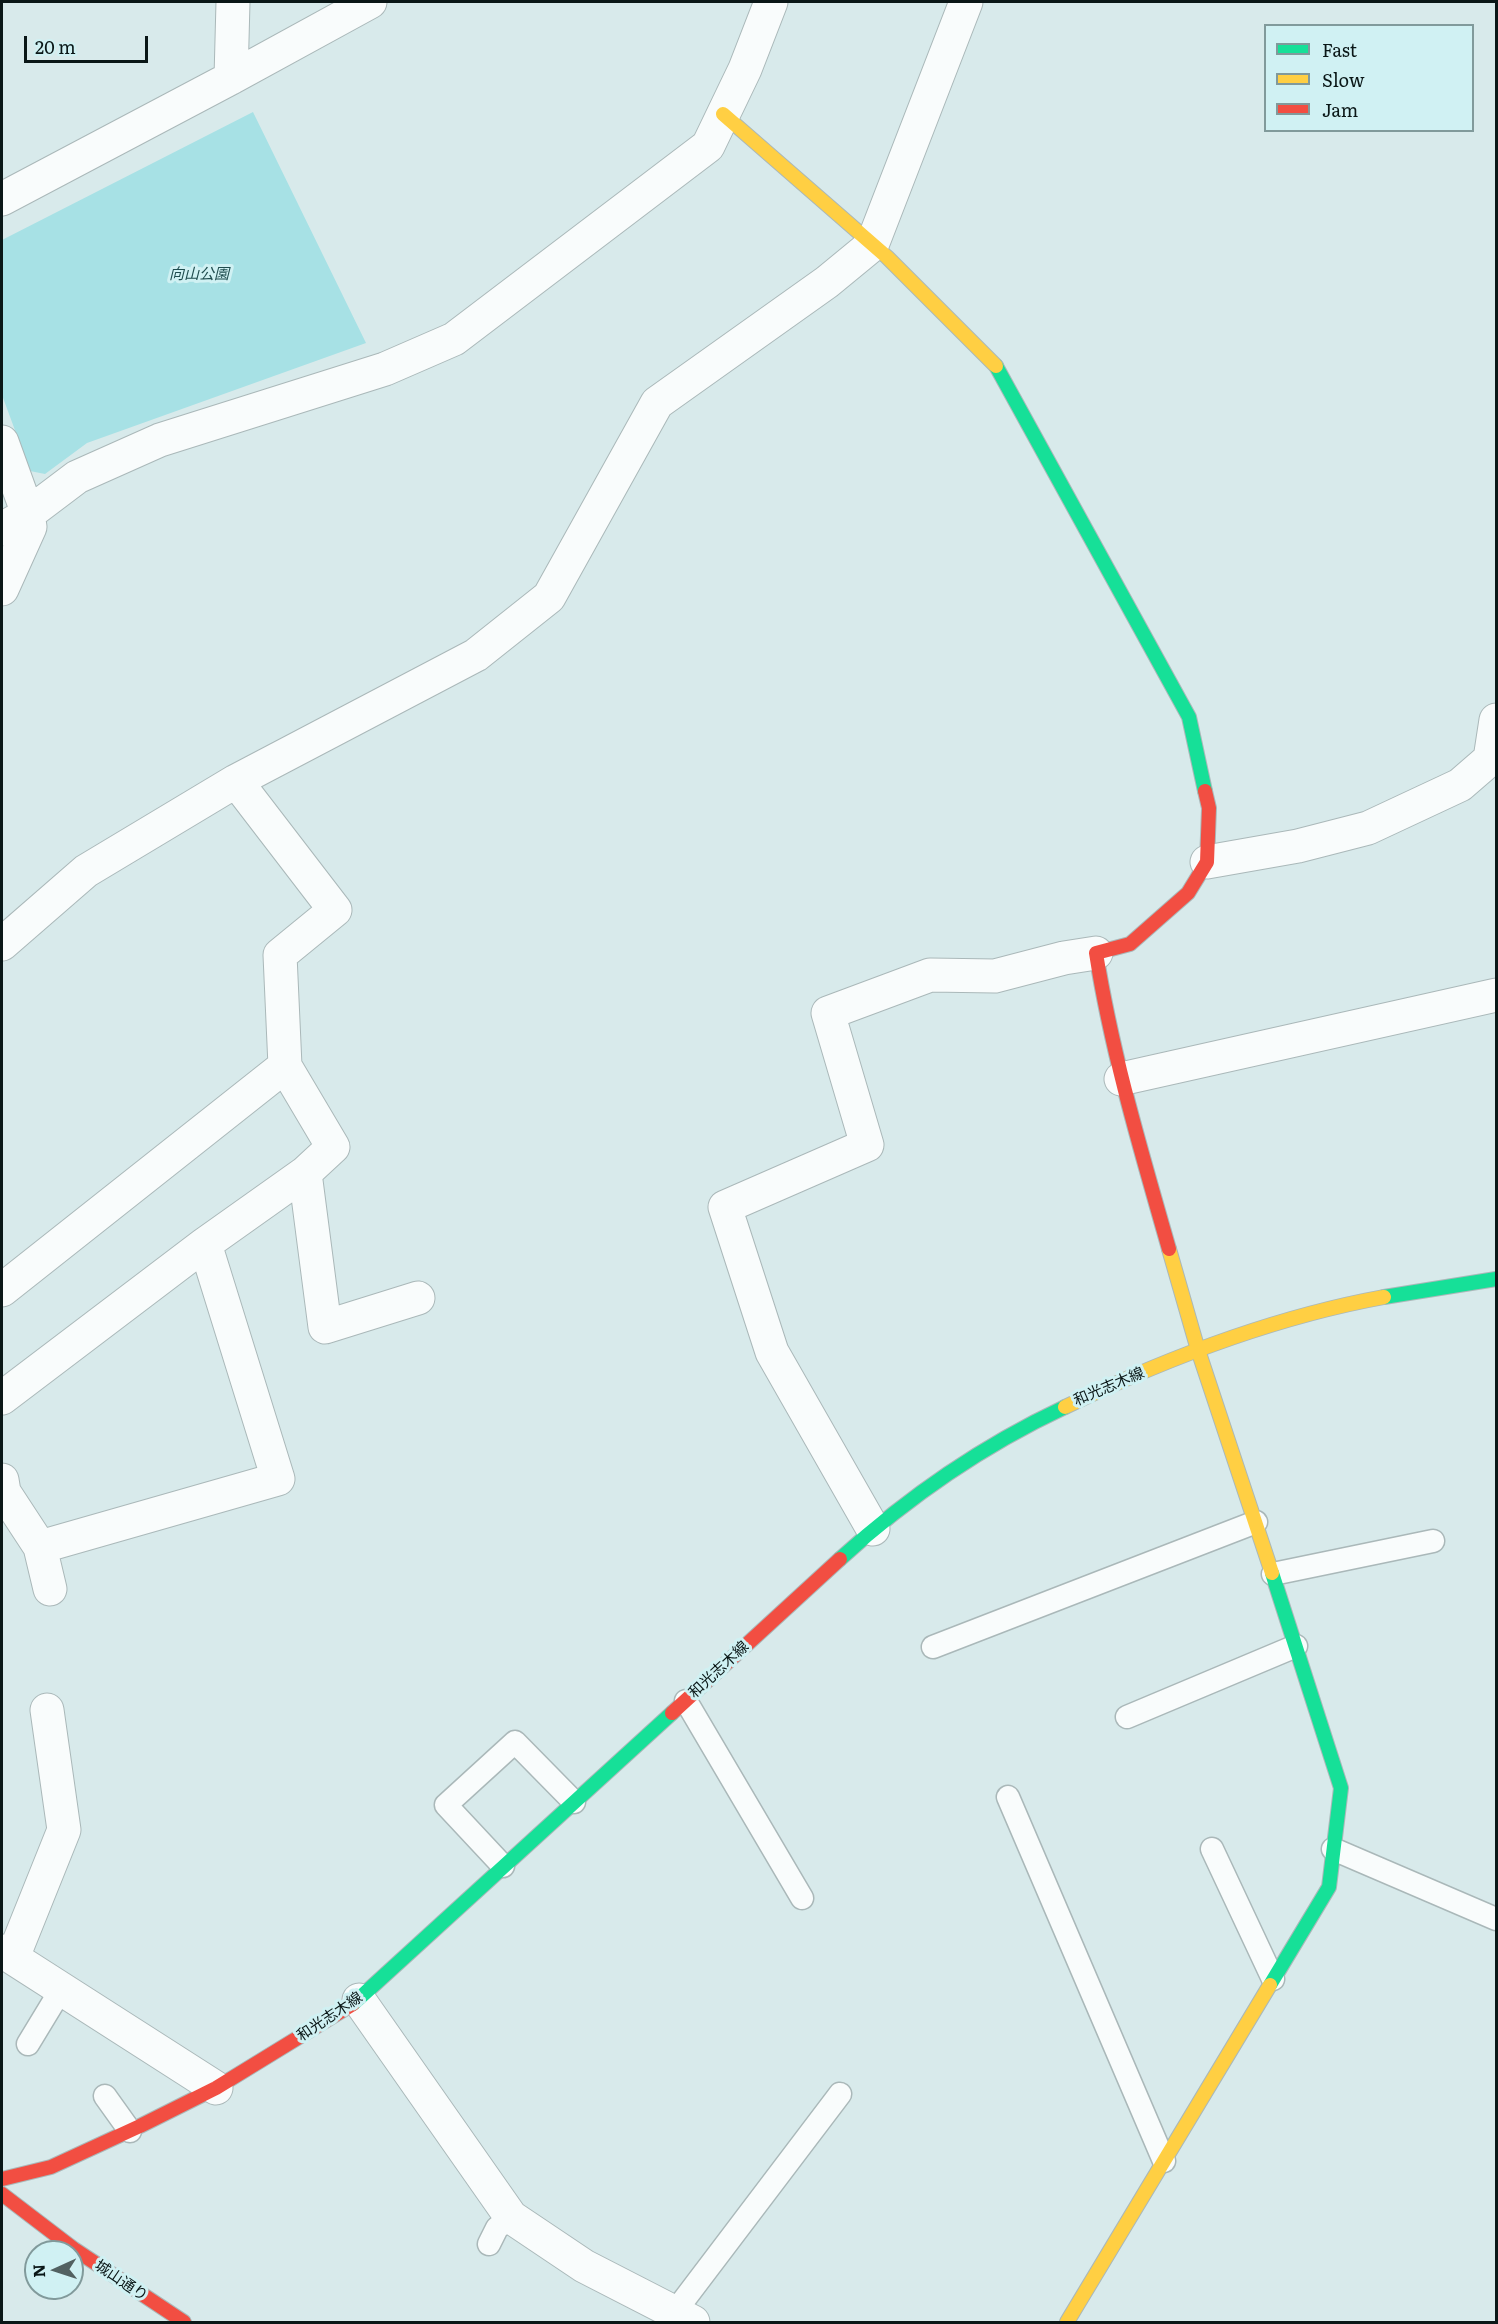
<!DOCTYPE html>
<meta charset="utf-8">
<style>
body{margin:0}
#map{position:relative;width:1498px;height:2324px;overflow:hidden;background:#d8eaeb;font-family:Literata,serif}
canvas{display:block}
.frame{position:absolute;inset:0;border:3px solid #0a1717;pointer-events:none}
.legend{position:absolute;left:1264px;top:24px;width:210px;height:108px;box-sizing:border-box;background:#d0f1f3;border:2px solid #819a9b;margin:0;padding:8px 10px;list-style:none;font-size:18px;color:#0a1717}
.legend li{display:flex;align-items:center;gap:12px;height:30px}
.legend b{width:30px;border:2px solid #819a9b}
.north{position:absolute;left:24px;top:2240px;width:60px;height:60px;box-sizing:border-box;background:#d0f1f3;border:2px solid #819a9b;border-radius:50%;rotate:267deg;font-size:16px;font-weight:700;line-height:24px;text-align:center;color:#0a1717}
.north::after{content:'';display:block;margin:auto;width:21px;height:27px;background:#526161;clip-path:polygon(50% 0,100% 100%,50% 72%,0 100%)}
.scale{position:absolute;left:24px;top:36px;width:124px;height:27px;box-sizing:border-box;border:3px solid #0a1717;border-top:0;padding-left:8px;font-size:18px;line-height:21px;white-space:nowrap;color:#0a1717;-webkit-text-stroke:4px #d0f1f3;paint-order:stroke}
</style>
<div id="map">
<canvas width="1498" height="2324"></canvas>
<div class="frame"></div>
<ul class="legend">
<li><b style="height:8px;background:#16e098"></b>Fast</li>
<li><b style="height:8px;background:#ffcf43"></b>Slow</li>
<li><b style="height:8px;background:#f24e42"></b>Jam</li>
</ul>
<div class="north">N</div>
<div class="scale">20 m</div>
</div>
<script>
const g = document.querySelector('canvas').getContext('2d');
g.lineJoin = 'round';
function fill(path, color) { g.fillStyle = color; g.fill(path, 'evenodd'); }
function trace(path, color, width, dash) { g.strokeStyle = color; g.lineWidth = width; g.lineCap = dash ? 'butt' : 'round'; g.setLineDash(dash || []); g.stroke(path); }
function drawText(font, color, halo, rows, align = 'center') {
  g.font = font + ' Literata,"Noto Sans JP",serif'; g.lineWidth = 6; g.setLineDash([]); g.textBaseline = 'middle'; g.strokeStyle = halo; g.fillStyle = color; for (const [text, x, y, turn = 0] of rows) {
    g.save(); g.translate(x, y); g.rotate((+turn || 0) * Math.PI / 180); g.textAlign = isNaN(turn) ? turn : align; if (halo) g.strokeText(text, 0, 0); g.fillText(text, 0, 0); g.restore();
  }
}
fill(new Path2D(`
 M 253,112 L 366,343 L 87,443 L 45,474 L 30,471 L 2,395 L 2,240 Z`), '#a7e1e5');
const lane = new Path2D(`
 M 1273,1574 L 1433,1541
 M 933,1647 L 1256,1522
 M 686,1701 L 802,1898
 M 1127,1717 L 1296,1646
 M 1008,1797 L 1164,2161
 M 1212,1849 L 1273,1979
 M 1333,1849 L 1496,1919
 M 503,1866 L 446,1805 L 515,1742 L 574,1802
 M 28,2044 L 62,1988
 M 105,2096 L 130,2131
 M 489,2244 L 497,2228 L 511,2217
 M 674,2313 L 840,2094`);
const street = new Path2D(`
 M 231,78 L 233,2
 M 2,199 L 231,78 L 370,2
 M 2,442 L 28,514 L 30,527 L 2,589
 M 2,529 L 28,514 L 77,477 L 160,440 L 385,369 L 454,339 L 708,146 L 745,69 L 771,2
 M 1490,759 L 1496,720
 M 236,781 L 335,910 L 280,955 L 285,1066
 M 1207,862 L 1298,846 L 1368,828 L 1460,785 L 1490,759 L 1496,759
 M 2,944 L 86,871 L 236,781 L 476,655 L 549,597 L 657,403 L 827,282 L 872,245 L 966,2
 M 1121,1079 L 1496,995
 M 305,1173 L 325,1327 L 418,1298
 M 2,1290 L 285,1066 L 333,1147 L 305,1173 L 205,1244 L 2,1398
 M 2,1480 L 4,1492 L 40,1547 L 50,1589
 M 873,1529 L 772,1352 L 725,1207 L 867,1145 L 828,1013 L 930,975 L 995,976 L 1064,958 L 1096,953
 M 40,1547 L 278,1479 L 205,1244
 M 2,1951 L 216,2088
 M 13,1957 L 64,1830 L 47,1710
 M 359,2000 L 511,2217 L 584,2266 L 693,2322`);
const fast = new Path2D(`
 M 996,366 L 1189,717 L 1205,791
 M 1384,1297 L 1496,1279
 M 840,1559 C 908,1497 982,1446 1065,1407
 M 1270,1985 L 1329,1887 L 1341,1788 L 1272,1573
 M 353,2004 L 672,1713`);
const slow = new Path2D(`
 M 723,114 L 887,257 L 996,366
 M 1169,1249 L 1198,1350 L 1272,1573
 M 1065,1407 C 1165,1359 1274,1317 1384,1297
 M 1067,2322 L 1270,1985`);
const jam = new Path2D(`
 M 1169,1249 C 1141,1151 1112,1054 1096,953 L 1130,944 L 1188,893 L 1207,862 L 1209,808 L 1205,791
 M 672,1713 L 840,1559
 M 2,2179 L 51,2167 L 140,2126 L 216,2088 L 353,2004
 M 2,2194 L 74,2249 L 184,2322`);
trace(lane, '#aab8b9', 25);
trace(street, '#aab8b9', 35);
trace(fast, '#aab8b9', 16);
trace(slow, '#aab8b9', 16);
trace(jam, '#aab8b9', 16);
trace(lane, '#f9fcfc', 22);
trace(street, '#f9fcfc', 33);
trace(fast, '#16e098', 14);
trace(slow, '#ffcf43', 14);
trace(jam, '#f24e42', 14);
drawText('italic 15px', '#204d4f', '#d0f1f3', [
 ["向山公園",199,275]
]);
drawText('15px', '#0a1717', '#d0f1f3', [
 ["和光志木線",1109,1387,-23],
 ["和光志木線",719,1670,-43],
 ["和光志木線",330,2017,-34],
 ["城山通り",121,2281,34]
]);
</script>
